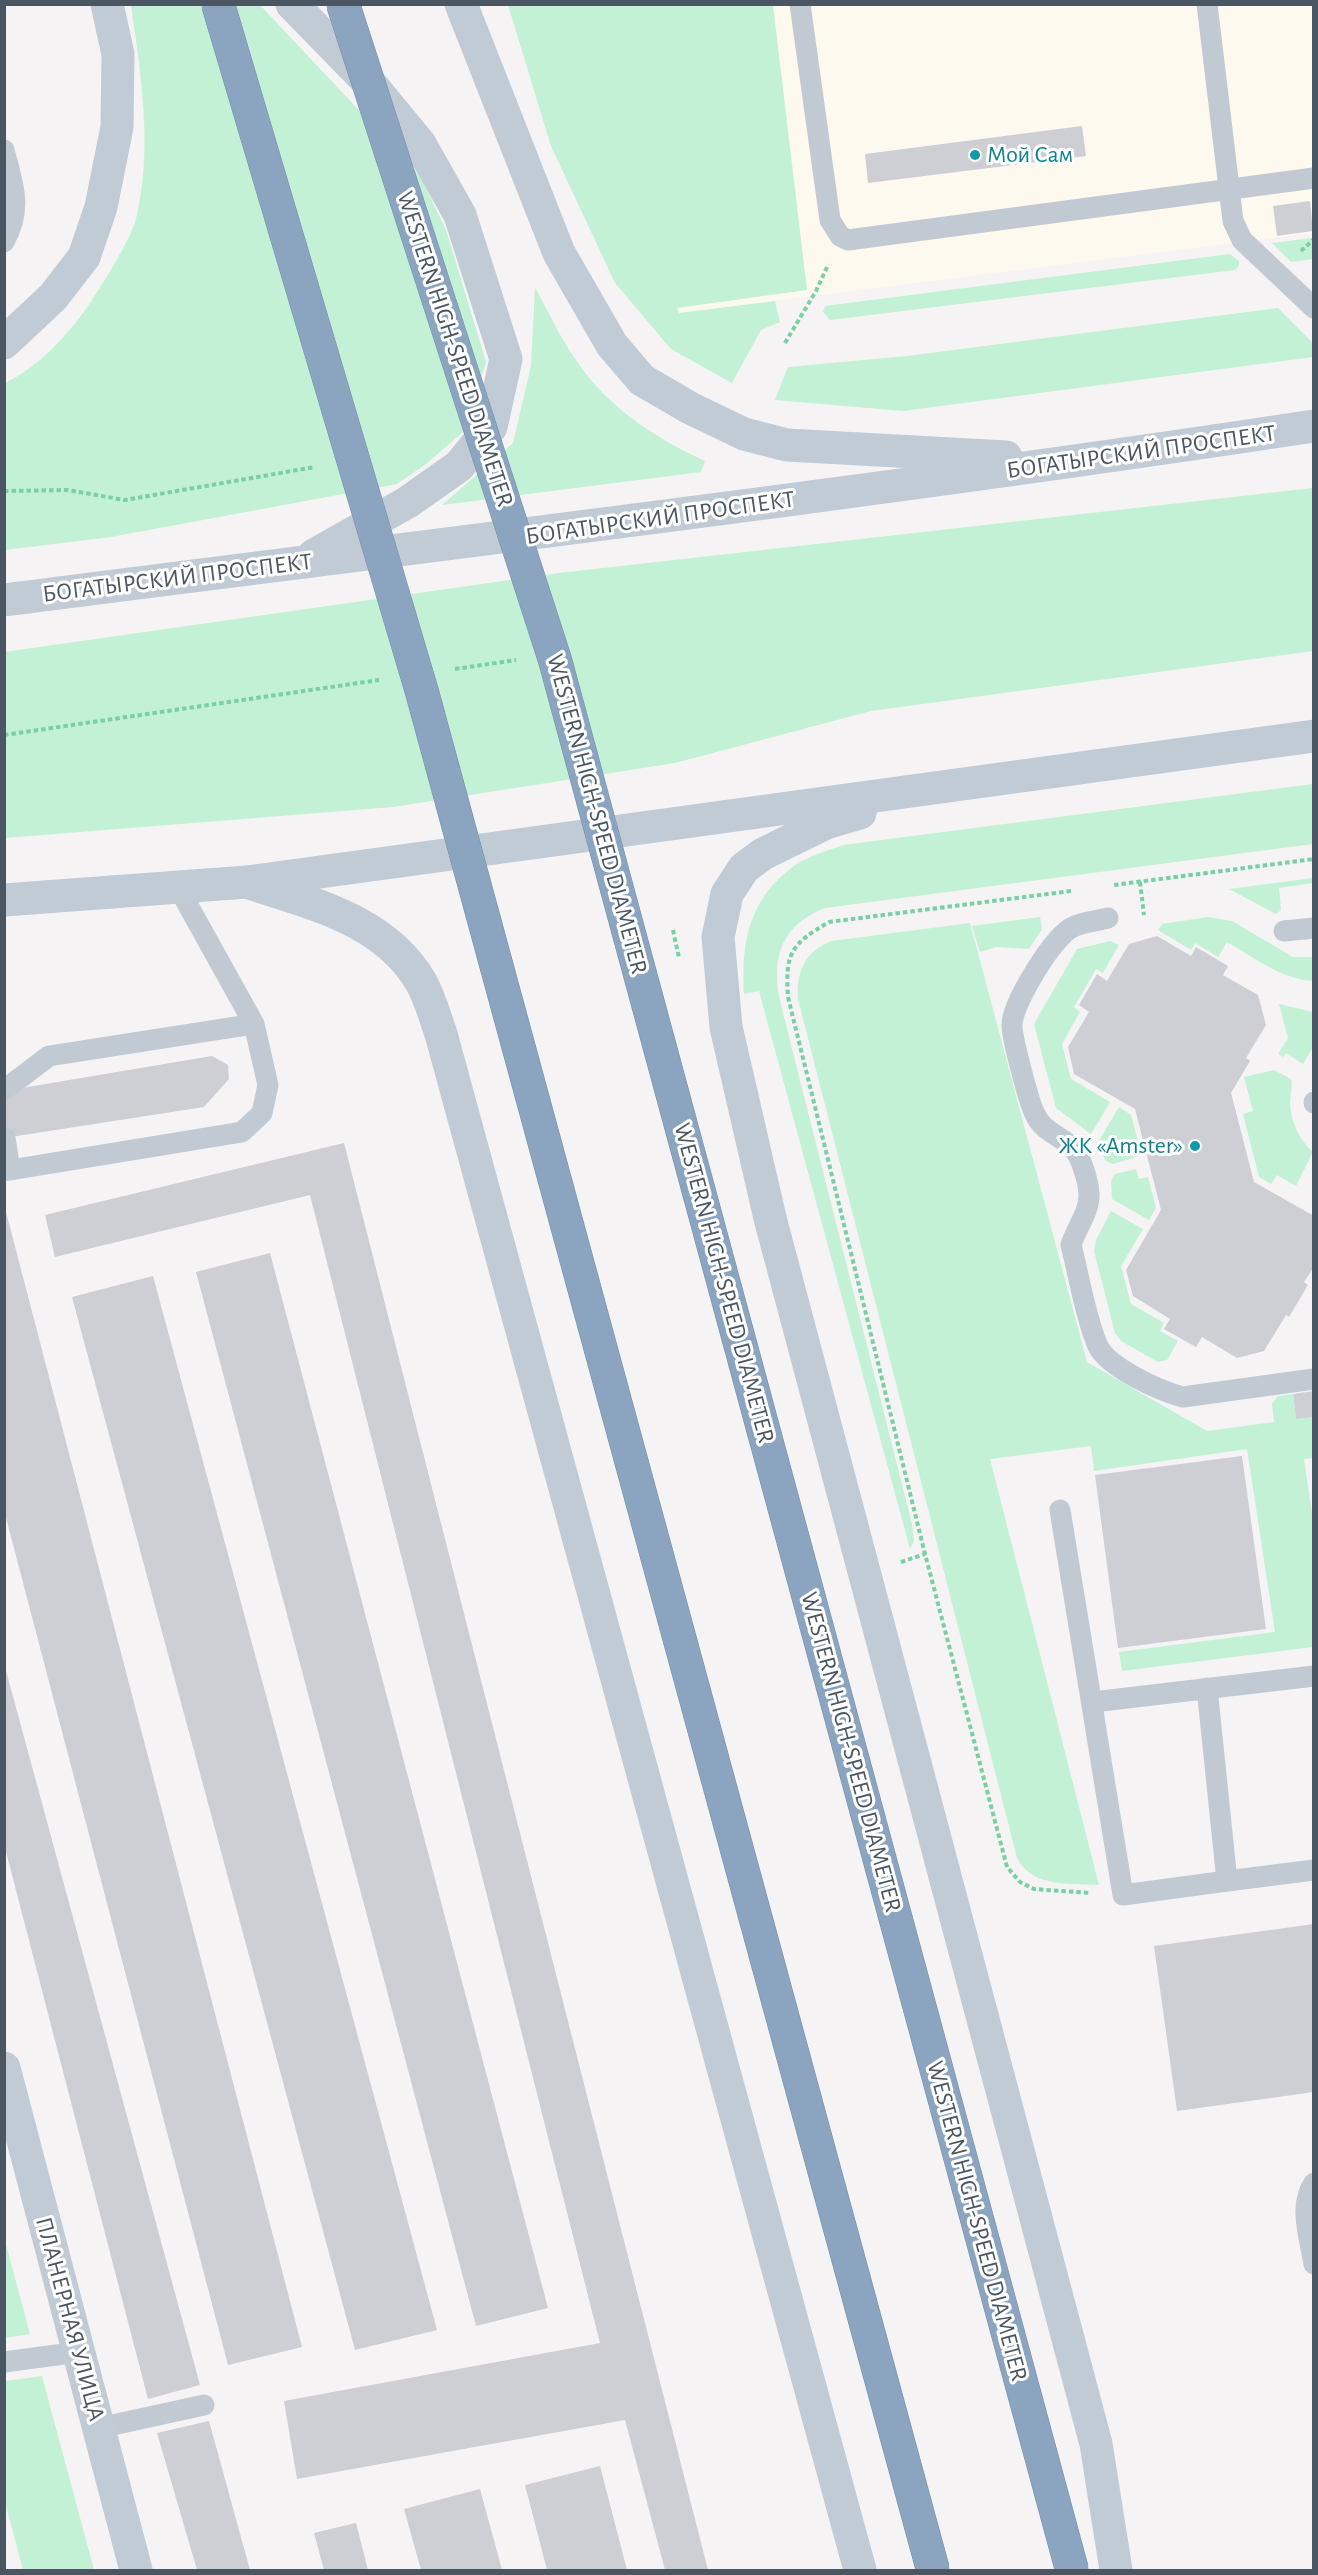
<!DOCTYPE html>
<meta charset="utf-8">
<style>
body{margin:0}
#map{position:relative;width:1318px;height:2575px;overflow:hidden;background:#f5f3f3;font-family:"Alegreya Sans",sans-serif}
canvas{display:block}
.frame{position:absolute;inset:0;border:6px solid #4a5661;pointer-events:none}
</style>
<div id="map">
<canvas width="1318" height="2575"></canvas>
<div class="frame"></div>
</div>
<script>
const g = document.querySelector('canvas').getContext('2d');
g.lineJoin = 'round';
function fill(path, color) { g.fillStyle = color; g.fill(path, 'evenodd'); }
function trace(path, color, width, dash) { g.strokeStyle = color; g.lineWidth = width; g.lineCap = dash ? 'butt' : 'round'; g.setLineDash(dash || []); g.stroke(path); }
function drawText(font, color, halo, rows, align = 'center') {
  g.font = font + ' "Alegreya Sans",sans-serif'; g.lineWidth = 6; g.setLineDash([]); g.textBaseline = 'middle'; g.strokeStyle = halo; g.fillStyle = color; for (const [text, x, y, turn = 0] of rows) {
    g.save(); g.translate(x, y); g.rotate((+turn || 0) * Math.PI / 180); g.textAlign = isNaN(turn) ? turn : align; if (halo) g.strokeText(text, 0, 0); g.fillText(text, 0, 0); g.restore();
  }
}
fill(new Path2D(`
 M 598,5 L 1313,5 L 1313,233 L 678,313 Z`), '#fdf9ef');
fill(new Path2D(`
 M 131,5 L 260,5 L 419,174 L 446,230 L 486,362 L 464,431 L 426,464 L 397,484 L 111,537 L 5,550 L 5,383 C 40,366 68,335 90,303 C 103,283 130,241 136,219 C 153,149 141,75 131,5 Z
 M 508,5 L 773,5 L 807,290 L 677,308 L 679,313 L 775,301 L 780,322 L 761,330 L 732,383 L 671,349 L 615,283 L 551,146 Z
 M 1313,238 L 1313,259 L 1291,262 L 1272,243 Z
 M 1230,254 L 1239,261 L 1239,266 L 1235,270 L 830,320 L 823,312 L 825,306 Z
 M 535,288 C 549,312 560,338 576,360 C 607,407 655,438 705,461 L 701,472 L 442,505 L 513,443 L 531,366 Z
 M 1278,308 L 1313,343 L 1313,357 L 903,411 L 775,400 L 788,367 L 907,356 Z
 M 1313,488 L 1313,651 L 871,711 L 675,763 L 393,807 L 5,838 L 4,652 L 559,573 Z
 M 1313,784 L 1313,844 L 825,908 C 782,925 772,955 779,997 L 912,1524 L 914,1541 L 910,1549 L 759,991 L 744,994 C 741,941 749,899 795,865 C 809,856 827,851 843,845 Z
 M 1313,878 L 1313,883 L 1279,888 L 1281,910 L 1276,914 L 1229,889 Z
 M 1040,917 L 1042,929 L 1029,949 L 996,947 L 980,952 L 972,926 Z
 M 1208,917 L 1232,921 L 1293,957 L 1313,957 L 1313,981 C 1283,980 1253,957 1227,942 L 1218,957 L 1195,943 L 1191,950 L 1158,930 L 1162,924 Z
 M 970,923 L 1087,1362 L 1207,1431 L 1274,1422 L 1272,1404 L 1278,1396 L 1293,1394 L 1296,1419 L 1313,1417 L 1313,1458 L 1304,1459 L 1314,1527 L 1313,1647 L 1122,1671 L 1119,1652 L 1275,1632 L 1247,1449 L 1094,1471 L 1091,1446 L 990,1459 L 1099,1885 C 1068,1883 1033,1888 1017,1858 L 798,999 C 796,971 806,950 832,941 Z
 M 1110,941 L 1119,945 L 1103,973 L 1096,969 L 1074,1007 L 1080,1012 L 1062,1044 L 1071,1079 L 1110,1102 L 1091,1134 L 1056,1108 L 1034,1024 L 1077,949 Z
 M 1279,1004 L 1313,1012 L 1313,1047 L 1303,1064 L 1286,1053 L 1283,1057 L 1278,1054 L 1288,1038 Z
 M 1274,1070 L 1291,1079 C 1293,1087 1290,1095 1290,1104 C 1291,1122 1300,1141 1313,1152 L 1296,1186 L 1277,1175 L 1271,1184 L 1259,1177 L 1243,1114 L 1253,1111 L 1244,1077 Z
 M 1119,1107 L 1131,1115 L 1139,1145 L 1131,1147 L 1134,1158 L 1112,1164 L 1105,1160 L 1098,1142 Z
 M 1136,1169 L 1139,1179 L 1148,1177 L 1156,1208 L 1149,1220 L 1112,1199 L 1111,1181 L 1115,1174 Z
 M 1111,1211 L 1143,1229 L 1121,1266 L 1131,1304 L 1164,1323 L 1160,1331 L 1178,1341 L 1167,1360 L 1158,1362 L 1121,1341 L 1115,1333 L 1094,1251 L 1096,1240 Z
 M 4,2237 L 30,2334 L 5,2338 L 4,2338 Z
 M 42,2376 L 94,2570 L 23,2570 L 5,2502 L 5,2381 Z`), '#c3f1d5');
fill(new Path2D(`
 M 1082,126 L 1086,156 L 868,183 L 865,154 Z
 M 1310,201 L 1313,231 L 1277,236 L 1273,206 Z
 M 1157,936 L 1191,956 L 1196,947 L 1228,966 L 1223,975 L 1258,995 L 1266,1025 L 1246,1058 L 1250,1061 L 1231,1093 L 1254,1182 L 1314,1216 L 1314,1267 L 1304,1282 L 1308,1285 L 1289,1317 L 1286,1315 L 1264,1351 L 1237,1358 L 1202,1337 L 1196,1347 L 1164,1329 L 1170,1319 L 1133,1296 L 1126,1270 L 1161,1210 L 1135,1109 L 1074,1074 L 1068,1047 L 1089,1012 L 1079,1005 L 1097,974 L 1107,981 L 1129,944 Z
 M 212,1056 L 228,1065 L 229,1079 L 204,1107 L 4,1138 L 4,1091 Z
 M 344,1143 L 708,2570 L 665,2570 L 625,2420 L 297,2479 L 284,2401 L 600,2343 L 310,1195 L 55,1257 L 45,1215 Z
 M 5,1208 L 302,2347 L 228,2365 L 5,1514 Z
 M 270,1253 L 548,2308 L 476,2326 L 196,1272 Z
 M 153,1276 L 437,2330 L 355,2350 L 72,1297 Z
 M 1314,1391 L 1314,1417 L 1296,1419 L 1293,1394 Z
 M 1242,1456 L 1266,1629 L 1118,1648 L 1095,1475 Z
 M 5,1667 L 200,2385 L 148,2399 L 4,1844 Z
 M 1314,1924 L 1314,2092 L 1177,2111 L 1154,1946 Z
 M 209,2421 L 250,2570 L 197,2570 L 157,2433 Z
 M 600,2466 L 627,2570 L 547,2570 L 525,2485 Z
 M 480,2489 L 502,2570 L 421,2570 L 404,2509 Z
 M 356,2523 L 368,2570 L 324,2570 L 314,2533 Z`), '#cdcfd5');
trace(new Path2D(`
 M 1301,251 L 1314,239
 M 785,343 L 816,291 L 828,265
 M 4,491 L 67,490 L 125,500 L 315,467
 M 455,669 L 516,660
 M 4,735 L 379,680
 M 1140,882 L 1144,915
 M 1114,885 L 1314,859
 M 1071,891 L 829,922 C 791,944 785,953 788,997 L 925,1554 L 1007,1867 L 1020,1882 L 1034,1889 L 1090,1893
 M 673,930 L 679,958
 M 901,1562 L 925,1554`), '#7ad0a6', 4, [4.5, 3]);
trace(new Path2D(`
 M 800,4 L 830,220 L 840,236 L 848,240 L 1314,178
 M 1207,4 L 1233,221 L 1242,240 L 1314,308
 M 4,150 C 13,185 23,208 4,242
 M 179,889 L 254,1024
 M 1108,918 C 1097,921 1083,922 1073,927 C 1054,935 1011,1005 1012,1026 C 1012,1038 1029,1103 1035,1114 C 1042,1131 1059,1135 1072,1147 C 1081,1155 1088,1181 1089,1193 C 1090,1212 1076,1228 1071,1245 C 1079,1276 1085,1315 1097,1344 C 1106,1367 1160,1391 1183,1397 L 1314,1379
 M 1284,931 L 1314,928
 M 4,1090 L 49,1056 L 254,1024 L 268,1085 L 262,1113 L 242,1132 L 4,1171
 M 1314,1102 L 1314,1103
 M 5,1138 L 10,1170
 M 1060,1510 L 1123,1895 L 1227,1881
 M 1207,1688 L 1227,1881 L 1314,1870
 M 1093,1702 L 1314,1676
 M 1314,2183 C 1298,2205 1310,2239 1314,2264
 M 4,2362 L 79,2352
 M 99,2428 L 204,2405`), '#c1cad2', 21);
trace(new Path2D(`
 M 292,4 L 373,87 L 420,144 L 460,215 L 506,359 L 491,427 L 459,466 L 408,502 L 314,555
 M 461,4 L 559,253 L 612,345 L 642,380 L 690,408 L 744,434 L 787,445 L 1006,457
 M 4,343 L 53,297 L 84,257 L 101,207 L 117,127 L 118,54 L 107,4
 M 4,600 C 441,544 878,492 1314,426
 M 247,882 C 312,904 384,919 421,982 C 430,998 435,1017 441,1034 L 860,2570
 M 4,900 L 247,882 L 1314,736
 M 770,1218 L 726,1027 L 718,937 L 727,894 L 744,868 L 763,854 L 826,823 L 860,813
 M 4,2068 L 136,2570`), '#c1cbd6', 33);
const highwayBridge = new Path2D(`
 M 218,4 L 422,692 L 933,2570
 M 343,4 L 555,660 L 1072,2570`);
trace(highwayBridge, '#7690ad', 34, []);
trace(new Path2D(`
 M 770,1218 L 1096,2444 L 1116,2570`), '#c1cbd6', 33);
trace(highwayBridge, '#8ba5c1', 33);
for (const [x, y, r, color] of [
 [975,155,6,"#0f9aa8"],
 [1195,1146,6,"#0f9aa8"]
]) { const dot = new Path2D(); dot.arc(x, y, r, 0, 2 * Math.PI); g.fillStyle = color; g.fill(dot); trace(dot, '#fff', 2); }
drawText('24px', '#0d838f', '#fff', [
 ["Мой Сам",987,155],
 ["ЖК «Amster»",1183,1146,"right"]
], 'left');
drawText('24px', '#4a5661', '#fff', [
 ["WESTERN HIGH-SPEED DIAMETER",455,349,72],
 ["БОГАТЫРСКИЙ ПРОСПЕКТ",1141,452,-8],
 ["БОГАТЫРСКИЙ ПРОСПЕКТ",660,518,-8],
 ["БОГАТЫРСКИЙ ПРОСПЕКТ",177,578,-7],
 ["WESTERN HIGH-SPEED DIAMETER",597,814,75],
 ["WESTERN HIGH-SPEED DIAMETER",724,1283,75],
 ["WESTERN HIGH-SPEED DIAMETER",851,1752,75],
 ["WESTERN HIGH-SPEED DIAMETER",977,2221,75],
 ["ПЛАНЕРНАЯ УЛИЦА",70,2319,75]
]);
</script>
